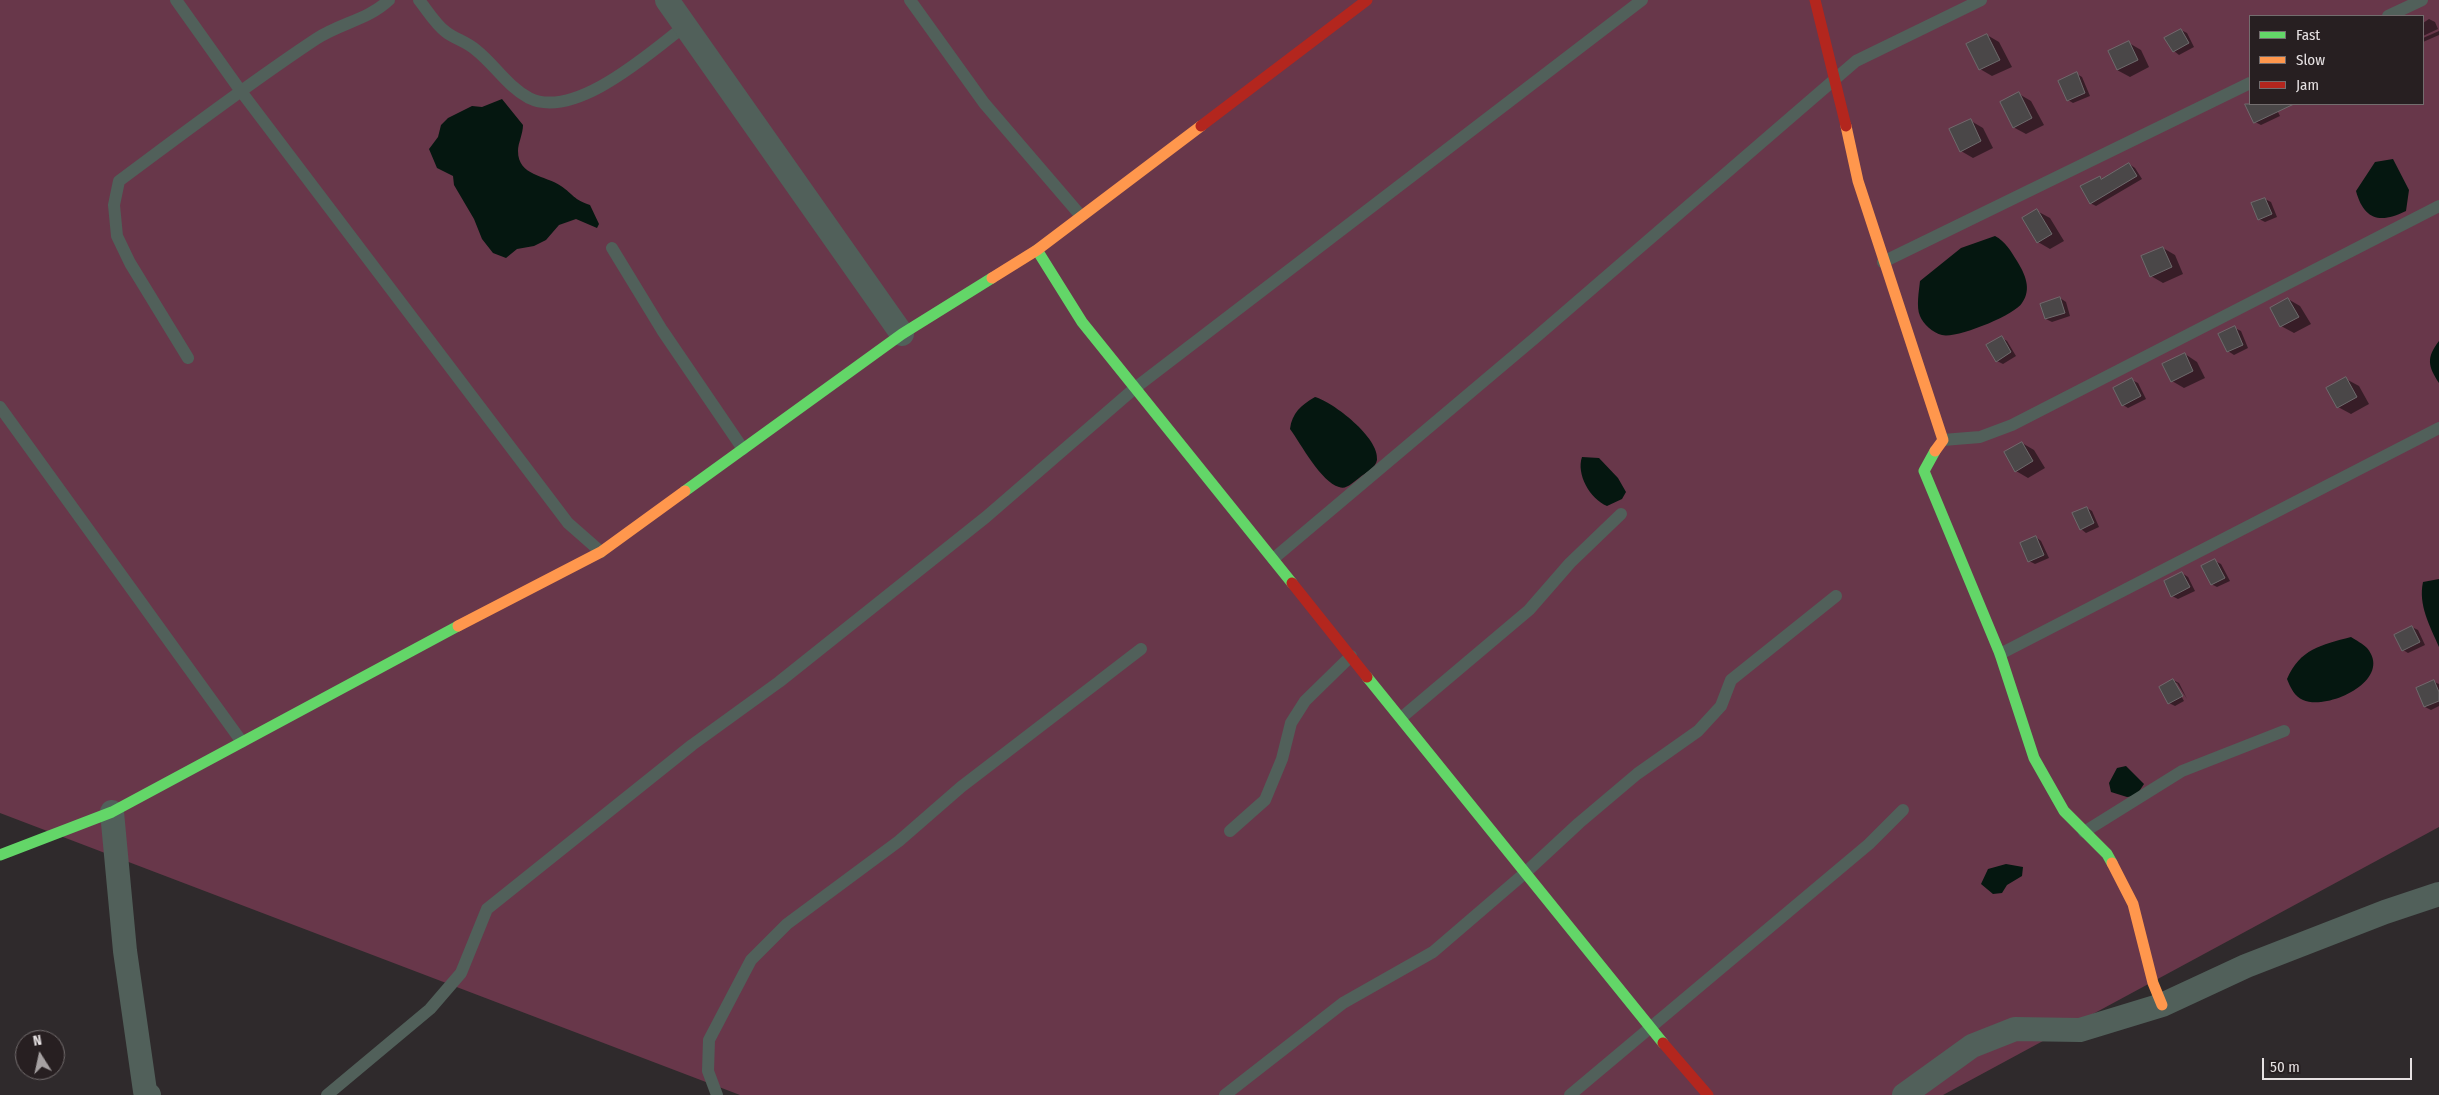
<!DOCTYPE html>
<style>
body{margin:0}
#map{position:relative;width:2439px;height:1095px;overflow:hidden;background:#2f2a2c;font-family:"Fira Sans Condensed",sans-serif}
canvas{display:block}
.legend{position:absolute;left:2249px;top:15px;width:175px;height:90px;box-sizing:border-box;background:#271f21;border:1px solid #736d6e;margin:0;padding:6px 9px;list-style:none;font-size:15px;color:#e6e1e2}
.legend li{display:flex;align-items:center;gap:10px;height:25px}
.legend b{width:25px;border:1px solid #736d6e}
.north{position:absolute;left:15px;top:1030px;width:50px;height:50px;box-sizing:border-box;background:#271f21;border:1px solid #736d6e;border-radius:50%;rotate:350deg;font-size:14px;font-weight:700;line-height:20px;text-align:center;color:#e6e1e2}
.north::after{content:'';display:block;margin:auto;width:18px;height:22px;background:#a6a1a2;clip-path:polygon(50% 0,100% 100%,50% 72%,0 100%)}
.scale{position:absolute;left:2262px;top:1058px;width:150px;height:22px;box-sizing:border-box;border:2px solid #e6e1e2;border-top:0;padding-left:6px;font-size:15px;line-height:18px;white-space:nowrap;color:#e6e1e2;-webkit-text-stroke:4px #271f21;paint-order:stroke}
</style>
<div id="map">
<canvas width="2439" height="1095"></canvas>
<ul class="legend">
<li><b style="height:6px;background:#63d668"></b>Fast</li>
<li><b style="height:6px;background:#ff974d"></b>Slow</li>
<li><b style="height:6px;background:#b3261e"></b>Jam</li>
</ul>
<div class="north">N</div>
<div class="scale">50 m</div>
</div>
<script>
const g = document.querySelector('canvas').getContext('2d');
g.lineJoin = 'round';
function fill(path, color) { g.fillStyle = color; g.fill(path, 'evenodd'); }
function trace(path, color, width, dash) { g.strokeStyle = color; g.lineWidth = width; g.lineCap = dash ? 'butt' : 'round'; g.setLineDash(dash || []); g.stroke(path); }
fill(new Path2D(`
 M 0,0 L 2439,0 L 2439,827 L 1943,1095 L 740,1095 L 0,813 ZM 2250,16 L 2423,16 L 2423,104 L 2250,104 Z`), '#68374a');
fill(new Path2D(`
 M 502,99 L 523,125 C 523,134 518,143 518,151 C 518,176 545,175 561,186 C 573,194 574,200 590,205 L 599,224 L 597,228 L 576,219 L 559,225 L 546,240 L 534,246 L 517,249 L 506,258 L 493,253 L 482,239 L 474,219 L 454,185 L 453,176 L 437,168 L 429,149 L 438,137 L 441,125 L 448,118 L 472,106 L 482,107 Z
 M 2393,159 L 2409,190 L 2406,211 C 2380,224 2364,220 2356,191 L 2375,162 Z
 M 1995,236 C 2006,242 2010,250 2017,261 C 2025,274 2032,289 2022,303 C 2015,315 1956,339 1942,335 C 1933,333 1923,324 1920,316 C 1916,307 1919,291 1920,281 L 1961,248 Z
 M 2439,341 L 2439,383 C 2428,366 2426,358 2439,341 Z
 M 1315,397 C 1333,402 1380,438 1377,460 C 1376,468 1365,473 1359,478 C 1353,482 1347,490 1339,487 C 1321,482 1301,444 1290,429 C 1292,413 1301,405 1315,397 Z
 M 1582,457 L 1599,458 L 1618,478 L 1626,492 L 1622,499 L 1607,506 C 1590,499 1576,474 1582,457 Z
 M 2439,579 L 2439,647 C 2430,626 2418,605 2423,582 Z
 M 2351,637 C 2356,640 2363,644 2367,648 C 2394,680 2328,711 2303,700 C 2295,697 2290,687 2287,679 C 2300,649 2321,645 2351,637 Z
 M 2126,766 L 2144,784 L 2136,796 L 2127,797 L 2111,792 L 2109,783 L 2117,768 Z
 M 2006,864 L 2023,867 L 2022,876 L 2007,885 L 2002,893 L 1993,894 L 1981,884 L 1988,869 Z`), '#051710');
fill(new Path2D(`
 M 2429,19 L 2435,22 L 2438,29 L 2423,36 L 2423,23 Z
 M 2181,30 L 2187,33 L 2194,47 L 2179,55 L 2174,51 Z
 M 2439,31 L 2439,35 L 2423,42 L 2423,38 Z
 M 1987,35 L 1999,42 L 2012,67 L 1992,76 L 1980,69 Z
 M 2129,43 L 2141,50 L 2149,67 L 2130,77 L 2117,70 Z
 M 2077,74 L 2082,77 L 2090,96 L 2073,103 L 2068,100 Z
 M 2019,94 L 2031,101 L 2044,125 L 2026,134 L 2013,127 Z
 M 2253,104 L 2274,104 L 2280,116 L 2261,125 L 2255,122 L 2248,106 Z
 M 1971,121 L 1983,128 L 1993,148 L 1973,158 L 1961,151 Z
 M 2129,164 L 2135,168 L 2142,179 L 2096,206 L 2090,203 L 2100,177 L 2103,180 Z
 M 2265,199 L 2271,202 L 2277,217 L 2265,222 L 2259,219 Z
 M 2037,211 L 2050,218 L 2064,241 L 2050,249 L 2038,242 Z
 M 2163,248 L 2175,255 L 2183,274 L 2163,283 L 2151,276 Z
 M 2060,298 L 2066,302 L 2070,316 L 2052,322 L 2046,319 Z
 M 2288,299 L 2300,306 L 2311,324 L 2294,333 L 2281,326 Z
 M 2235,328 L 2241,331 L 2248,348 L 2234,355 L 2228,351 Z
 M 2002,338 L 2007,341 L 2016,356 L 2003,364 L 1997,361 Z
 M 2185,354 L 2197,362 L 2205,378 L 2184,388 L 2172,381 Z
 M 2346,379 L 2359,386 L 2369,404 L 2351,414 L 2338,407 L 2328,389 Z
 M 2132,380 L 2138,383 L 2146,399 L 2128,408 L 2123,405 Z
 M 2022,443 L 2034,450 L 2045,468 L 2028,478 L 2016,471 Z
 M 2087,508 L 2092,511 L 2099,527 L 2086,533 L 2081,529 Z
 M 2036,537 L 2041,541 L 2049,558 L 2035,564 L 2029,561 Z
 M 2215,561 L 2221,564 L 2230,581 L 2217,587 L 2211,584 Z
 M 2182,573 L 2188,577 L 2195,591 L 2178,599 L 2172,596 Z
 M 2412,627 L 2418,630 L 2425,645 L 2408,653 L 2403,650 Z
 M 2173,680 L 2179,683 L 2187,699 L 2177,683 L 2174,683 L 2184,701 L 2175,706 L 2169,703 Z
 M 2434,682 L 2439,684 L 2439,706 L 2431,710 L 2425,707 Z`), '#0007');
const building = new Path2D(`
 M 2181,29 L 2189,43 L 2173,52 L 2164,38 Z
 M 1987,34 L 2000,60 L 1979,70 L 1966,44 Z
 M 2129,41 L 2138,60 L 2117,70 L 2108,51 Z
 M 2077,72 L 2085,93 L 2067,101 L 2058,81 Z
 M 2019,92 L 2032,118 L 2013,128 L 2000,102 Z
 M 2245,104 L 2294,104 L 2254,123 Z
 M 1971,119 L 1981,141 L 1960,152 L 1949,129 Z
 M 2129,163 L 2137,176 L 2090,204 L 2080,186 L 2100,176 L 2101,179 Z
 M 2265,198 L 2272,214 L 2258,220 L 2251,203 Z
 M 2037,209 L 2052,234 L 2037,243 L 2022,218 Z
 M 2163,247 L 2172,267 L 2150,277 L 2141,256 Z
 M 2060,297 L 2065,313 L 2045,319 L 2040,304 Z
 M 2288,298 L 2299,317 L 2280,327 L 2270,308 Z
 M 2235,326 L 2243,345 L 2227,352 L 2218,334 Z
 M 2002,336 L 2011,352 L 1996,362 L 1986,345 Z
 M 2185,353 L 2193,371 L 2171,382 L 2162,364 Z
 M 2346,377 L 2357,397 L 2337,408 L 2326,388 Z
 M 2132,378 L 2141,396 L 2122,406 L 2113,388 Z
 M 2022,442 L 2033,461 L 2015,472 L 2004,452 Z
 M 2087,507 L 2094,523 L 2080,530 L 2072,513 Z
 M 2036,536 L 2044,555 L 2028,562 L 2020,543 Z
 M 2215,559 L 2225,578 L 2211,585 L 2201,566 Z
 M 2182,572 L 2190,587 L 2171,597 L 2164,581 Z
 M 2412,626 L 2420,642 L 2402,651 L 2394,635 Z
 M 2173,679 L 2183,696 L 2168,704 L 2159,687 Z
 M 2434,680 L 2439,692 L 2439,701 L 2424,707 L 2416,688 Z`);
fill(building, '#4a4748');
trace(building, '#6e6a6c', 1);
trace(new Path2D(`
 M 176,0 L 240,90 L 568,523 L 601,552
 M 419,0 C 427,10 436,25 446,32 C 455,39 467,42 476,50 C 495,65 507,86 529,98 C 575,121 652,51 686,25
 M 910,0 L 984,103 L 1081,216
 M 2388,16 L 2422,0
 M 612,248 L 662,330 L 743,449
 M 1883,262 L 2250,83
 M 188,358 L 130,263 L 117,236 L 114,205 L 119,181 C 185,132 248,84 316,39 C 340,23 368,20 389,0
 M 0,407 L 242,742
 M 1943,440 L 1980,437 L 2012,425 L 2439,206
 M 1273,559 L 1535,338 L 1856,61 L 1981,0
 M 2000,654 L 2439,428
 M 1401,718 L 1529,610 L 1570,563 L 1621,514
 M 1230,831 L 1265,800 L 1282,759 L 1291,723 L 1305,701 L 1351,656
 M 2084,832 L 2182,771 L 2284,731
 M 327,1095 L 430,1009 L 461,973 L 487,909 L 692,745 L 779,682 L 986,517 L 1135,388 L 1642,0
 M 717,1095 L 708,1071 L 709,1040 L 751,960 L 787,924 L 899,841 L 961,787 L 1141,649
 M 1225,1095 L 1343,1003 L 1433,952 L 1525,873 L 1579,823 L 1637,774 L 1698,731 L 1721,706 L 1731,680 L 1836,596
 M 1570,1095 L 1869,844 L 1903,810`), '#51605a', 12);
trace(new Path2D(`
 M 667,0 L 902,334
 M 112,812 L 125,951 L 145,1091 L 149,1095
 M 1904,1095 L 1972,1046 L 2015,1029 L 2080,1030 L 2162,1005 L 2246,966 L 2385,912 L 2439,894`), '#51605a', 24);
trace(new Path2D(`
 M 1037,250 L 1082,322 L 1292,583
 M 1935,451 L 1924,471 L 2000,654 L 2034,758 L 2064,811 L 2107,854 L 2112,863
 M 685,491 L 902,334 L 992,278
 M 1367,677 L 1663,1043
 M 0,855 L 112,812 L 458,626`), '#63d668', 11);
trace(new Path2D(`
 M 1846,126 L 1858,181 L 1943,440 L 1935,451
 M 992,278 L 1037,250 L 1201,126
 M 458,626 L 601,552 L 685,491
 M 2112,863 L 2133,904 L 2153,983 L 2162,1005`), '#ff974d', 11);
trace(new Path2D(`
 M 1815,0 L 1846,126
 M 1201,126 L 1367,0
 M 1292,583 L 1367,677
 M 1663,1043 L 1708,1095`), '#b3261e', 11);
</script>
